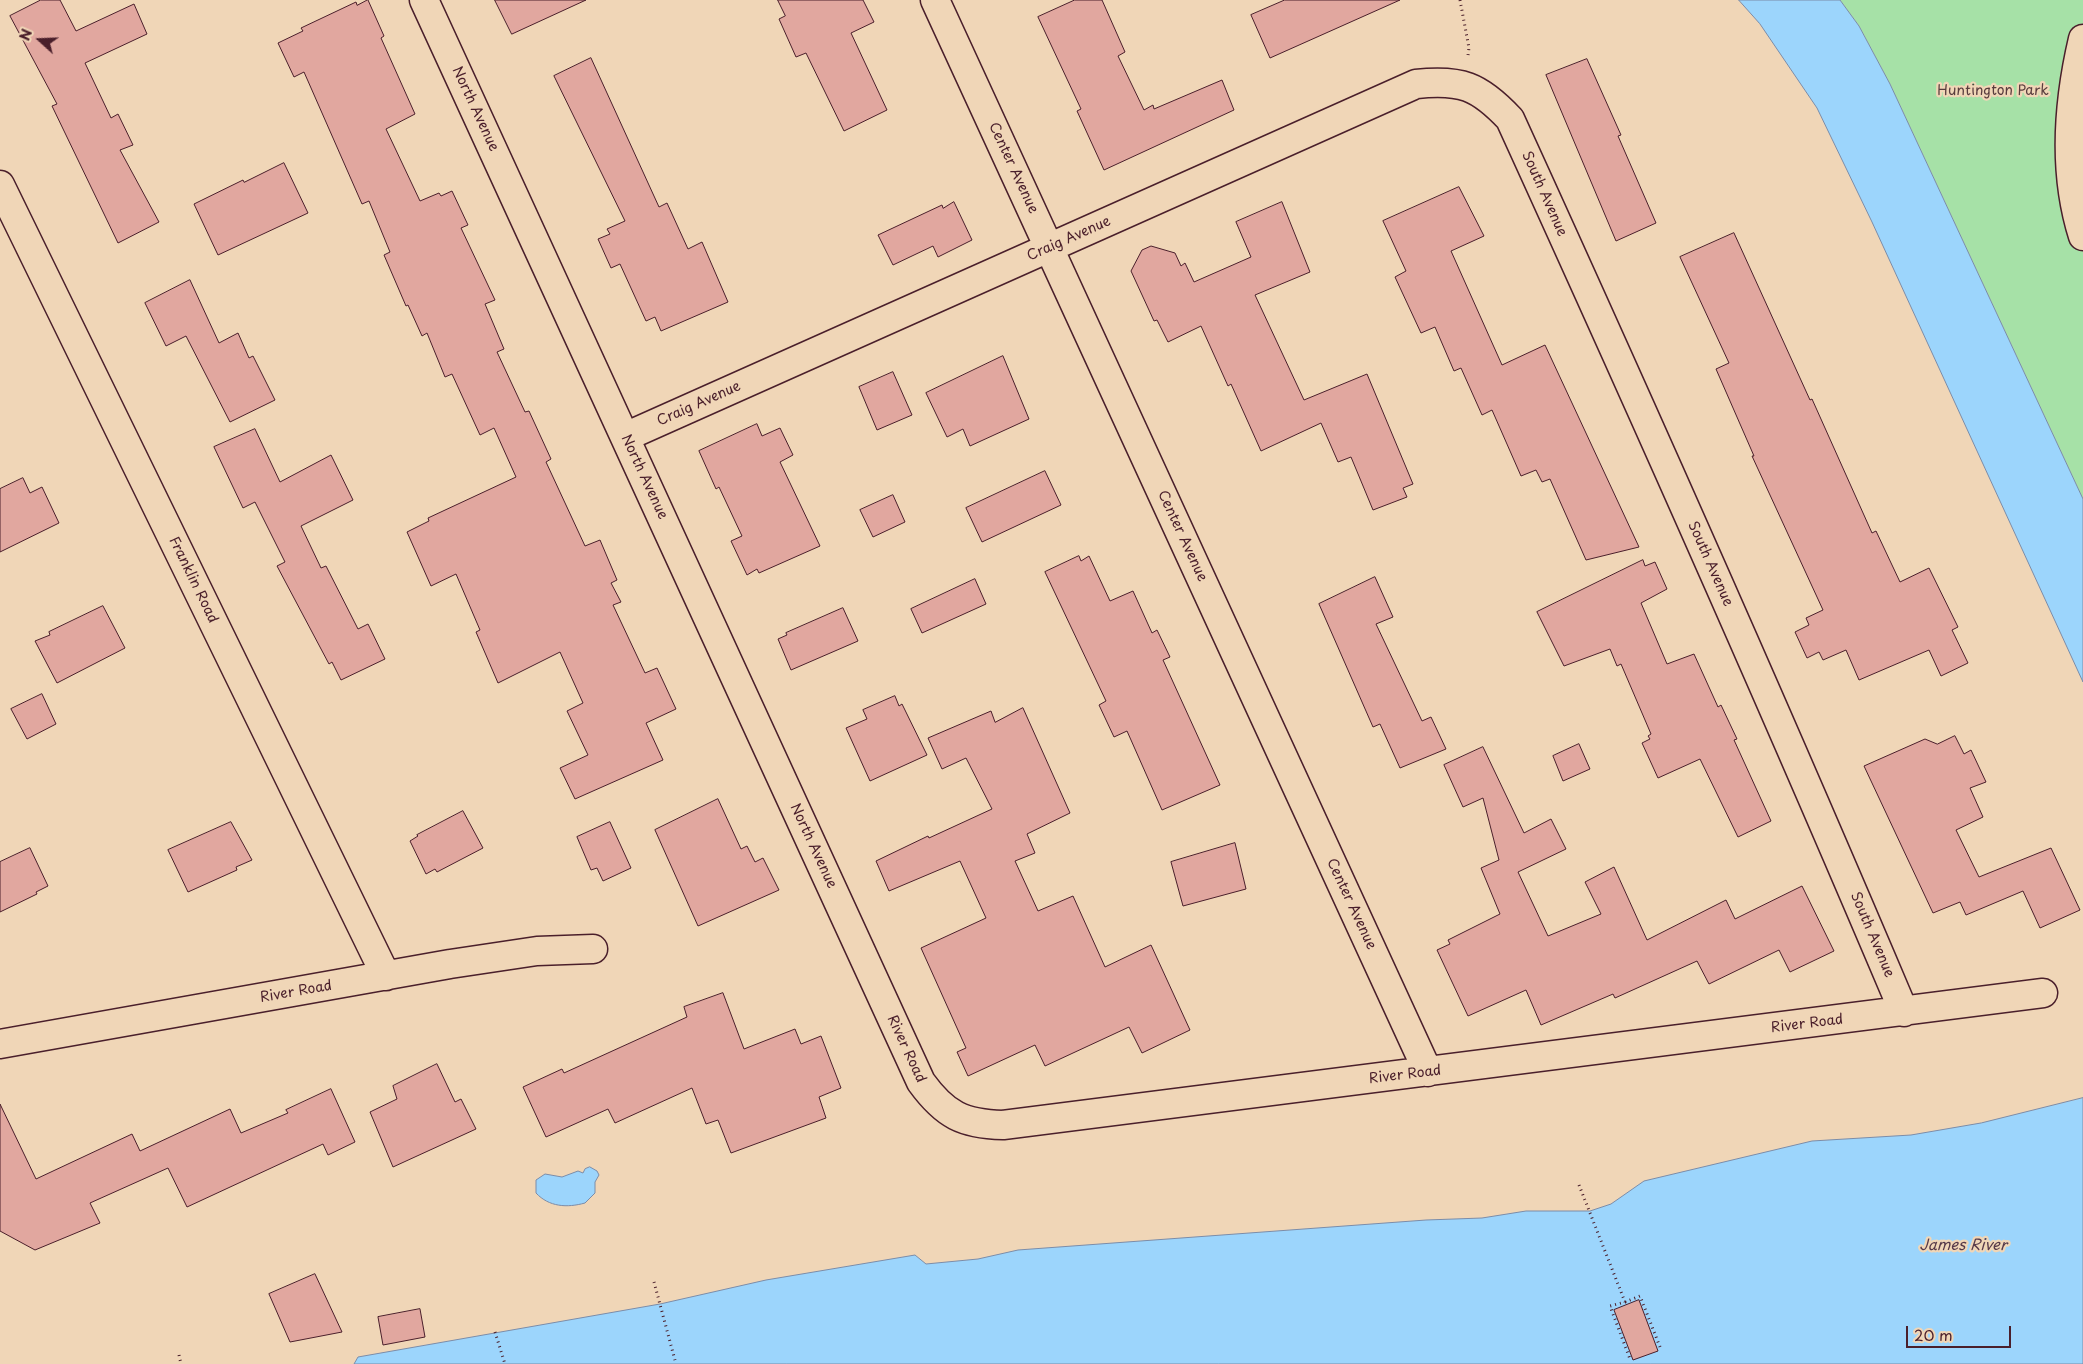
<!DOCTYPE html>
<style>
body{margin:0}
#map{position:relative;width:2083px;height:1364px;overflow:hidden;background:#f0d6b7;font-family:"Playpen Sans",sans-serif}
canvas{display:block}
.north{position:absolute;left:15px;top:15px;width:50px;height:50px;-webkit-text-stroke:4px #f0d6b7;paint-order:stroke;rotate:290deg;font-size:14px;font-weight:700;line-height:20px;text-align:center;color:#4a1f2b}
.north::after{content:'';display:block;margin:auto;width:18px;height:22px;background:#4a1f2b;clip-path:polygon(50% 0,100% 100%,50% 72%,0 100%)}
.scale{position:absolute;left:1906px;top:1326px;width:105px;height:22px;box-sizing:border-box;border:2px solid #4a1f2b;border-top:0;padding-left:6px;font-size:15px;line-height:18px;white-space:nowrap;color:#4a1f2b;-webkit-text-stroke:4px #f0d6b7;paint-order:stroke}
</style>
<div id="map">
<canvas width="2083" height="1364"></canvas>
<div class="north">N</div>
<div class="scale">20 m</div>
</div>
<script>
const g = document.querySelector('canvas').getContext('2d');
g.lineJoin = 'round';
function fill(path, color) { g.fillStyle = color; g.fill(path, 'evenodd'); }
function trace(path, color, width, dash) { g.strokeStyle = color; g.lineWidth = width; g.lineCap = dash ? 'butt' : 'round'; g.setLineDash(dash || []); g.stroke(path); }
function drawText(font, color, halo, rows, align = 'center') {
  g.font = font + ' "Playpen Sans",sans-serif'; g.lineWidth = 4.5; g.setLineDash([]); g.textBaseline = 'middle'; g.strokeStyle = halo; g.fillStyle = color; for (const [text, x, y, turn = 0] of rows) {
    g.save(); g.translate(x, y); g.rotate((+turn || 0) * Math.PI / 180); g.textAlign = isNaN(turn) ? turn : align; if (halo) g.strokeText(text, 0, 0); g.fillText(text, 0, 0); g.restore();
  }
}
fill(new Path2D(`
 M 1840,0 L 2083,0 L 2083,499 L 1890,84 L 1859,26 Z`), '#a6e1a7');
const water = new Path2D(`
 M 1739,0 L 1840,0 L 1859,26 L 1890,84 L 2083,499 L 2083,682 L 1872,222 L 1817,108 L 1760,24 Z
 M 2083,1098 L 2083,1364 L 354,1364 L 358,1357 L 660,1304 L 766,1280 L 915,1255 L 926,1264 L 978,1259 L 1018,1250 L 1426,1220 L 1482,1218 L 1526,1211 L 1590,1211 L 1611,1204 L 1644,1181 L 1812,1141 L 1911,1135 L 1981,1123 Z
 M 590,1167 L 597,1171 L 599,1175 L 595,1182 L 595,1193 L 585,1203 C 567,1208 549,1207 536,1193 L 536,1180 L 545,1174 L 562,1177 L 578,1171 L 583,1173 L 585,1169 Z`);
fill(water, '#9cd5fc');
trace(water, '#7b8ca8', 1);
const building = new Path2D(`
 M 41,0 L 60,0 L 76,31 L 134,4 L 147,34 L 85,63 L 111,118 L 118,114 L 133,145 L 120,150 L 159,222 L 118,243 L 52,106 L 57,104 L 10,16 Z
 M 368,0 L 384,36 L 381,38 L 415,114 L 386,129 L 420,201 L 439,193 L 441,196 L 452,191 L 468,225 L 461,228 L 495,300 L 485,304 L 504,349 L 497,352 L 525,412 L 529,411 L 551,459 L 546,462 L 585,546 L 600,540 L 617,580 L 611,583 L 621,602 L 613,605 L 645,673 L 657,668 L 676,709 L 646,723 L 663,760 L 575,799 L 560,768 L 588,755 L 567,711 L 583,703 L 560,652 L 498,683 L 476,632 L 480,630 L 456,574 L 431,586 L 407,532 L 429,521 L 428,518 L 516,477 L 494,428 L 480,435 L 452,374 L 445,377 L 427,333 L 422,336 L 408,305 L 406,306 L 384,255 L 390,252 L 369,201 L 362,204 L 304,72 L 294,77 L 278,43 L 303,31 L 301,28 L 356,2 L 357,5 Z
 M 495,0 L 586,0 L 512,34 Z
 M 778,0 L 863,0 L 874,22 L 851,33 L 887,110 L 844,131 L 806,53 L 796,57 L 779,19 L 785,16 Z
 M 1075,0 L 1102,0 L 1125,52 L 1118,56 L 1144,110 L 1153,105 L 1154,109 L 1222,80 L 1234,110 L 1104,170 L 1077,111 L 1081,109 L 1038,17 Z
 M 1285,0 L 1400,0 L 1270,58 L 1251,15 Z
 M 591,58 L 659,207 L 667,203 L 688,249 L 702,242 L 728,302 L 661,331 L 655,317 L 646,321 L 620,264 L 611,268 L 598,239 L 610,234 L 607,229 L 625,221 L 554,76 Z
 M 1587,59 L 1621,135 L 1618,136 L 1656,223 L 1616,241 L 1546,75 Z
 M 284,163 L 308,213 L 218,255 L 194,204 L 243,180 L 244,182 Z
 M 1459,187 L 1484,236 L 1451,251 L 1502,365 L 1545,345 L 1639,547 L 1586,560 L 1550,479 L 1542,482 L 1536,470 L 1521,476 L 1492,410 L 1482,415 L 1461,368 L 1454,371 L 1435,327 L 1421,333 L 1395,277 L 1406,271 L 1383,221 Z
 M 954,202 L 972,240 L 938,257 L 933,246 L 893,265 L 878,235 L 942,205 L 943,208 Z
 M 1282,202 L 1310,272 L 1255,295 L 1304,400 L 1367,374 L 1413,484 L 1403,488 L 1407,497 L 1373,510 L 1351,457 L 1338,462 L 1321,423 L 1261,451 L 1231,384 L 1228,386 L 1201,326 L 1168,342 L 1157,320 L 1154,321 L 1131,271 L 1142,250 L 1151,246 L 1175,253 L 1181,266 L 1185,263 L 1194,282 L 1251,257 L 1236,222 Z
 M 1734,233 L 1810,400 L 1812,399 L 1872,533 L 1876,531 L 1900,582 L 1929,568 L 1958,627 L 1952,630 L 1968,663 L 1941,676 L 1929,650 L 1859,680 L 1846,650 L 1823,660 L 1819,652 L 1807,658 L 1795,632 L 1809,625 L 1806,618 L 1823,610 L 1752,456 L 1754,456 L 1716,369 L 1729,363 L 1680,257 Z
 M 190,280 L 219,343 L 238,333 L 249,358 L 253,356 L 275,400 L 230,422 L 186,336 L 166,346 L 145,303 Z
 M 1003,356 L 1029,419 L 970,446 L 963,429 L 947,437 L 926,393 Z
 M 893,372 L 912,415 L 877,430 L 859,387 Z
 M 757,424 L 762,436 L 780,428 L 793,455 L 780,462 L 820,546 L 759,573 L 757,569 L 747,575 L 731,541 L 742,536 L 719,487 L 716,489 L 699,451 Z
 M 255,429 L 280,482 L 331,455 L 353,500 L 301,526 L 321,568 L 326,566 L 358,629 L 368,624 L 385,659 L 341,680 L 332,662 L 329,664 L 277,566 L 285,562 L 255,502 L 243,508 L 214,447 Z
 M 1045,471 L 1061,505 L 982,542 L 966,508 Z
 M 23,478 L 30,493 L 42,487 L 59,523 L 0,552 L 0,489 Z
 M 893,495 L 905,522 L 873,537 L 860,510 Z
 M 1079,556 L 1081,561 L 1089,556 L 1110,601 L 1133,591 L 1152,633 L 1157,630 L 1170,657 L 1163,660 L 1220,785 L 1162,810 L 1127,731 L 1114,737 L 1099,705 L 1106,701 L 1045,572 Z
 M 1643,560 L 1645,566 L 1655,562 L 1667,589 L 1641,603 L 1667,664 L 1694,654 L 1718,707 L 1721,705 L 1737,739 L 1734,740 L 1771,821 L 1738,837 L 1700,759 L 1658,778 L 1642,743 L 1650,739 L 1648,736 L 1651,734 L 1621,664 L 1617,666 L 1610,649 L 1564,666 L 1537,612 Z
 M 1375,577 L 1393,617 L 1376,624 L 1422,721 L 1431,717 L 1446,749 L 1400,768 L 1380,724 L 1373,727 L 1319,604 Z
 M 975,579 L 986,604 L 922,633 L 911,609 Z
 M 103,606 L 125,648 L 57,683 L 35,641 L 50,635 L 49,632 Z
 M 843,608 L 858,641 L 791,670 L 778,639 L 787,635 L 786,633 Z
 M 42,694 L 56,724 L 27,739 L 11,709 Z
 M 895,696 L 899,706 L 902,704 L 927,755 L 870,781 L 846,728 L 867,719 L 863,710 Z
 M 1023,708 L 1070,813 L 1027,834 L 1035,853 L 1015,861 L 1038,911 L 1073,896 L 1105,967 L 1151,945 L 1190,1030 L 1142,1053 L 1129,1027 L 1045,1066 L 1035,1045 L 968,1076 L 957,1052 L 966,1048 L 921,948 L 986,918 L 960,861 L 889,891 L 876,861 L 928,836 L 929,838 L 992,809 L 966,758 L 942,769 L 928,738 L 991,711 L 995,722 Z
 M 1955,736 L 1964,754 L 1971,750 L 1986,782 L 1970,788 L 1983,817 L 1956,830 L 1979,877 L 2051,848 L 2080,910 L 2040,928 L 2023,891 L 1966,915 L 1960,902 L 1933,913 L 1864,766 L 1925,739 L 1937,744 Z
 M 1579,744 L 1590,769 L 1563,781 L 1553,756 Z
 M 1483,747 L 1524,833 L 1551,819 L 1566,849 L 1518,872 L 1548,936 L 1601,914 L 1585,882 L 1614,867 L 1647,940 L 1726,900 L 1735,919 L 1802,886 L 1834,951 L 1790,972 L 1779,950 L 1709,984 L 1697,961 L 1615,998 L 1613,994 L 1541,1025 L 1526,990 L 1468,1016 L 1437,950 L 1450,944 L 1448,940 L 1500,914 L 1481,868 L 1499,860 L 1483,798 L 1463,807 L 1444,765 Z
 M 718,799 L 741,849 L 747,846 L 755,862 L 763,858 L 779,890 L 698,926 L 655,830 Z
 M 463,811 L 483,848 L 437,872 L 435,869 L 426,874 L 410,841 L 418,836 L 417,835 Z
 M 231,822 L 252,860 L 236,867 L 237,870 L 188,892 L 168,850 Z
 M 610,822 L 631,868 L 603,881 L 597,868 L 591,870 L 577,837 Z
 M 1235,843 L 1246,889 L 1183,906 L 1171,862 Z
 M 30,848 L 48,886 L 36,892 L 37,894 L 0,912 L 0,862 Z
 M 723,993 L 744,1049 L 795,1029 L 801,1044 L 821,1036 L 841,1088 L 819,1097 L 826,1118 L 731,1153 L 718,1120 L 706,1124 L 692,1088 L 615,1123 L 608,1109 L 546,1137 L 523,1087 L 562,1069 L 564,1073 L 687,1017 L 684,1007 Z
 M 437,1064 L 455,1102 L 461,1099 L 476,1129 L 393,1167 L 370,1112 L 397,1099 L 393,1086 Z
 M 331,1089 L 355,1142 L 328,1155 L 323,1144 L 187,1207 L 168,1168 L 90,1203 L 100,1223 L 35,1250 L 0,1231 L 0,1104 L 36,1179 L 132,1134 L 140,1151 L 230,1109 L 241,1133 L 288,1113 L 286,1110 Z
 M 315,1274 L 342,1332 L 290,1342 L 269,1294 Z
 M 1639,1300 L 1658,1351 L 1633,1360 L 1614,1310 Z
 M 420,1309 L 425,1337 L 383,1345 L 378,1317 Z`);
fill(building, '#e1a79f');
trace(building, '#4a1f2b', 1);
const minor = new Path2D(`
 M 424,0 L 921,1082 C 945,1115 963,1124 1003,1125 L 2043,993
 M 935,0 L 1428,1072
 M 2083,39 C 2068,103 2063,173 2083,236
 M 0,185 L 386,976
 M 625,437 L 1416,84 C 1461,79 1479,86 1510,119 C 1645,415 1777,712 1904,1012
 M 0,1044 L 450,964 L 537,951 L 593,949`);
trace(minor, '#4a1f2b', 31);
trace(new Path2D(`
 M 1460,0 L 1469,48 L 1468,55
 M 1579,1185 L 1625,1302 L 1610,1306 L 1630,1359
 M 654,1282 L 676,1364
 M 1625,1302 L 1640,1296 L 1660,1347
 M 495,1332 L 505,1364
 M 179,1355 L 181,1364`), '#4a1f2b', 3, [1, 4]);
trace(minor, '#f0d6b7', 28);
drawText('14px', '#583c3e', '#f0d6b7', [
 ["Huntington Park",1993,91]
]);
drawText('14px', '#4a1f2b', '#f0d6b7', [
 ["North Avenue",475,109,65],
 ["Center Avenue",1013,168,65],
 ["South Avenue",1544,194,66],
 ["Craig Avenue",1069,239,-24],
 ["Craig Avenue",699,404,-24],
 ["North Avenue",644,477,65],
 ["Center Avenue",1182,536,65],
 ["South Avenue",1710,564,66],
 ["Franklin Road",193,580,64],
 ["North Avenue",813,846,65],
 ["Center Avenue",1351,904,65],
 ["South Avenue",1872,935,67],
 ["River Road",296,992,-10],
 ["River Road",1807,1024,-7],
 ["River Road",906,1049,65],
 ["River Road",1405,1075,-7]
]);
drawText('italic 15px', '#563a4a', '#f0d6b7', [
 ["James River",1963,1246]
]);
</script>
